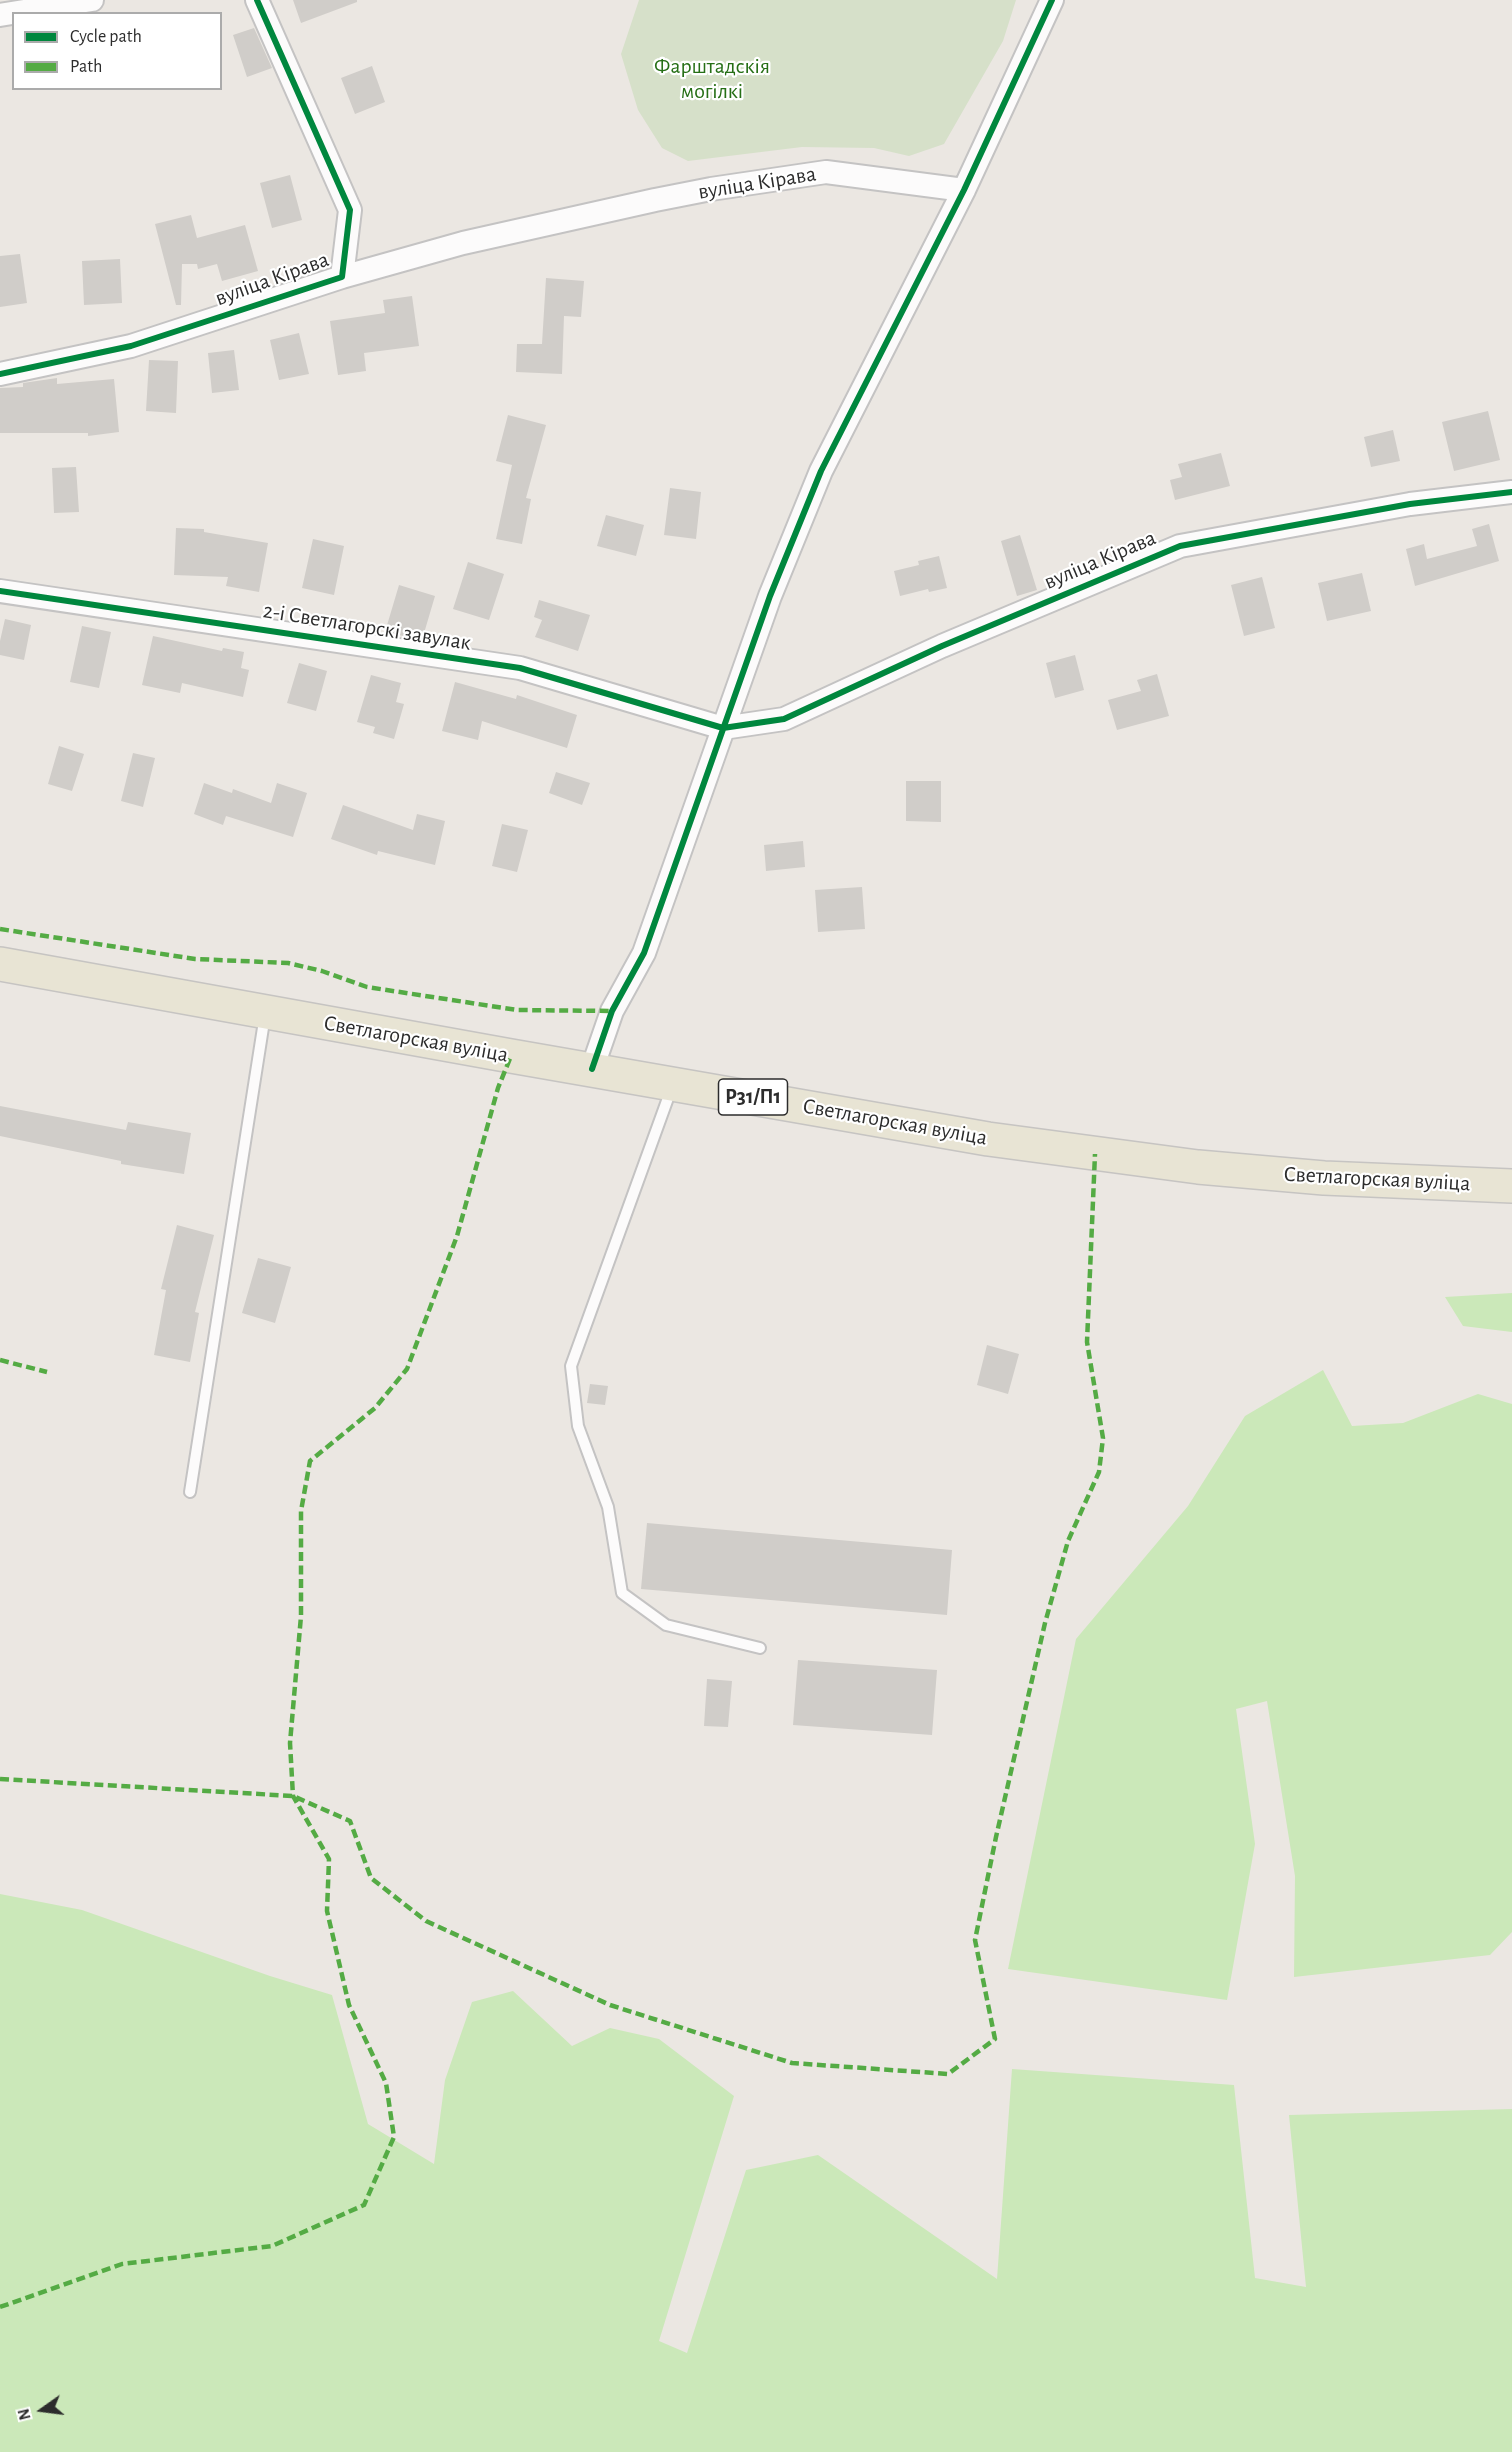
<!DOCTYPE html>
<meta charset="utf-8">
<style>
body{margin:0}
#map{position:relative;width:1512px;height:2452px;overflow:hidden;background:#ebe7e2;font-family:"Alegreya Sans",sans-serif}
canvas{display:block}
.legend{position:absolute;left:12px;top:12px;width:210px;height:78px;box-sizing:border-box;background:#fff;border:2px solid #ababab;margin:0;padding:8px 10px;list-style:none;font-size:18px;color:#2c2c2c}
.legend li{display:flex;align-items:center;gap:12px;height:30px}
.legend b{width:30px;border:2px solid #ababab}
.north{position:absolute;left:12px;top:2380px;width:60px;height:60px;-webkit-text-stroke:4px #fff;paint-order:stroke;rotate:256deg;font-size:16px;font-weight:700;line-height:24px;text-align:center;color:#2c2c2c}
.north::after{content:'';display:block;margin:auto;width:21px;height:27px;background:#2c2c2c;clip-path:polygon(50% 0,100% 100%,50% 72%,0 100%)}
</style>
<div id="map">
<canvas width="1512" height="2452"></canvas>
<ul class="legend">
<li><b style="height:8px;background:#00873e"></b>Cycle path</li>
<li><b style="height:8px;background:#54ab44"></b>Path</li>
</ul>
<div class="north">N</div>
</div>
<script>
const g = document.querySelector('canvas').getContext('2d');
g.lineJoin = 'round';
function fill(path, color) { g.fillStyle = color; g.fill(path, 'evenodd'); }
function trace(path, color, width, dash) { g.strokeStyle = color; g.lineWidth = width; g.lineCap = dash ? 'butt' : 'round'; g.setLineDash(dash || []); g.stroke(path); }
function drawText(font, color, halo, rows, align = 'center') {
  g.font = font + ' "Alegreya Sans",sans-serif'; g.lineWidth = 4.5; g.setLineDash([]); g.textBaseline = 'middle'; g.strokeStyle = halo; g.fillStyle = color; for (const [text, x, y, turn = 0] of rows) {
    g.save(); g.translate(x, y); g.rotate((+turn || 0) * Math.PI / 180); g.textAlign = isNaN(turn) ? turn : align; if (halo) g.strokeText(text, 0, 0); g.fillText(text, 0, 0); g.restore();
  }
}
fill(new Path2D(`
 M 1512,1293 L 1512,1332 L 1463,1326 L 1445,1297 Z
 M 1323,1370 L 1352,1426 L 1403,1423 L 1478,1394 L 1512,1404 L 1512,1932 L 1490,1955 L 1294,1977 L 1295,1876 L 1267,1701 L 1236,1709 L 1255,1844 L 1227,2000 L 1008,1969 L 1076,1639 L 1188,1506 L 1245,1416 Z
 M 0,1894 L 82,1910 L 270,1976 L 332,1995 L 368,2124 L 434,2164 L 445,2080 L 472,2002 L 513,1991 L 572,2046 L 610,2028 L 659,2039 L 734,2096 L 659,2341 L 687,2353 L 746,2170 L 818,2155 L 997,2279 L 1012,2069 L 1234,2085 L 1255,2278 L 1306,2287 L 1289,2115 L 1512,2109 L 1512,2452 L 0,2452 Z`), '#cbe8b9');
fill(new Path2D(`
 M 639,0 L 1016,0 L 1003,41 L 944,144 L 909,156 L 874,148 L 802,147 L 688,161 L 662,148 L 638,110 L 621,54 Z`), '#d6e0c9');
fill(new Path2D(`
 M 293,0 L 357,0 L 357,2 L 301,23 Z
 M 254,28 L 272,68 L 247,77 L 233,35 Z
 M 372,66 L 385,102 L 355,114 L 341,78 Z
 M 290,175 L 302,220 L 272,228 L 260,183 Z
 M 191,215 L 197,238 L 245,225 L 258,271 L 222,281 L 217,264 L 198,269 L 197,264 L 182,264 L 181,305 L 176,305 L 155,224 Z
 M 20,254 L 27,303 L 0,307 L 0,256 Z
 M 120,259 L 122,303 L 84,305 L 82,261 Z
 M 546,278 L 584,281 L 581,317 L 564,316 L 562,374 L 516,372 L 517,344 L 542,344 Z
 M 412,296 L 419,346 L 364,353 L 366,371 L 338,375 L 330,321 L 385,313 L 383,300 Z
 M 299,333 L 309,374 L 279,380 L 270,340 Z
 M 234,350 L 239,390 L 212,393 L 208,353 Z
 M 149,360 L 178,361 L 176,413 L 146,411 Z
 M 57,378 L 57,384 L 114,379 L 119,432 L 88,436 L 88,433 L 0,433 L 0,388 L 23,387 L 23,383 Z
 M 1488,411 L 1500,460 L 1454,471 L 1442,422 Z
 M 508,415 L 546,425 L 526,498 L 531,499 L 522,544 L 496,539 L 512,465 L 496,461 Z
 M 1393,430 L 1400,461 L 1371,467 L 1364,437 Z
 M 1221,453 L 1230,486 L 1175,500 L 1170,480 L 1182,477 L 1178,464 Z
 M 76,467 L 79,512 L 54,513 L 52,468 Z
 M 670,488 L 701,492 L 696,539 L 664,535 Z
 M 606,515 L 644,525 L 636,556 L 597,546 Z
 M 1489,524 L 1499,561 L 1415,586 L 1406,549 L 1424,544 L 1427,559 L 1477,546 L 1472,529 Z
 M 176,528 L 204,529 L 204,532 L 268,543 L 259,592 L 226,586 L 228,577 L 174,575 Z
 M 1020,535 L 1037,590 L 1017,596 L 1001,541 Z
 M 313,539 L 344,546 L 334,595 L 302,588 Z
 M 939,556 L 947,588 L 929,592 L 928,589 L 900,596 L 894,571 L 919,565 L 918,561 Z
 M 468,562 L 504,574 L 489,620 L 453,609 Z
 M 1362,573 L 1371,611 L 1327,621 L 1318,583 Z
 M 1262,577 L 1275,628 L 1244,636 L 1231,585 Z
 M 399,585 L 435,596 L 422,640 L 385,632 Z
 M 539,600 L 590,615 L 578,651 L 535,637 L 542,620 L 534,617 Z
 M 5,619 L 31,625 L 24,660 L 0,655 L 0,641 Z
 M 82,626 L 111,632 L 99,688 L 70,682 Z
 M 153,636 L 222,651 L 223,648 L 244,652 L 241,668 L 249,670 L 243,697 L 182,683 L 180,693 L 142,685 Z
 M 1075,655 L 1084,690 L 1055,698 L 1046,663 Z
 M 299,663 L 327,671 L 316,711 L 287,703 Z
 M 1157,674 L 1169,716 L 1117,730 L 1108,700 L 1141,691 L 1137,680 Z
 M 371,675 L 401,683 L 396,702 L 404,704 L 394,739 L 373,733 L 375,727 L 357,722 Z
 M 455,682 L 516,699 L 517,695 L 577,715 L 567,748 L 482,721 L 478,740 L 442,731 Z
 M 59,746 L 84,754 L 72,791 L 48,784 Z
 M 133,753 L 155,758 L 143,807 L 121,801 Z
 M 556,772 L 590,783 L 582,805 L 549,793 Z
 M 906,781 L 941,781 L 941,822 L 906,821 Z
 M 204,783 L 232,793 L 233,789 L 271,803 L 277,783 L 307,793 L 293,837 L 226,816 L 223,825 L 194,814 Z
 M 343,805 L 413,830 L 417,814 L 445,821 L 435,865 L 378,851 L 377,855 L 331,839 Z
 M 502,824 L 528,830 L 517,872 L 492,866 Z
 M 803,841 L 805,867 L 766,871 L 764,845 Z
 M 862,887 L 865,929 L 818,932 L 815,890 Z
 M 0,1106 L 126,1130 L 128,1122 L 191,1133 L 184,1174 L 121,1164 L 121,1161 L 0,1136 Z
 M 177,1225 L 214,1235 L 195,1312 L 199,1313 L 190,1362 L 154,1355 L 166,1290 L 161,1289 Z
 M 258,1258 L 291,1267 L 275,1323 L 242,1313 Z
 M 987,1345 L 1019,1354 L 1008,1394 L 977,1385 Z
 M 590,1384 L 608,1386 L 605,1405 L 587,1403 Z
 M 647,1523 L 952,1550 L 947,1615 L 641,1589 Z
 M 798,1660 L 937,1670 L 932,1735 L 793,1725 Z
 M 707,1679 L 732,1681 L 728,1727 L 704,1726 Z`), '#d0cdc9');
const service = new Path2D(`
 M 672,1087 L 571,1366 L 578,1426 L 608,1507 L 622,1593 L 666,1625 L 760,1648
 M 190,1492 L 265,1015`);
const minor = new Path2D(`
 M 0,15 L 92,0
 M 342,277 L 463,243 L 655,200 L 711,189 L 826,172 L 964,190
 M 0,374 L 131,346 L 342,277 L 350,210 L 257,0
 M 0,591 L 520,668 L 723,728 L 784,719 L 942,646 L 1180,546 L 1410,504 L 1512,492
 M 592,1069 L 612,1011 L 644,953 L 770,596 L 821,471 L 964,190 L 1052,0`);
const primary = new Path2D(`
 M 0,964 L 511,1056 L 988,1139 L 1198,1167 L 1324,1178 L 1512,1186`);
trace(service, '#c4c3c3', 14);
trace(minor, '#c4c3c3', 26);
trace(primary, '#c6c4c2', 36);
trace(service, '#fcfbfb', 10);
trace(minor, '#fcfbfb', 22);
trace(primary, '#e8e4d4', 33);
trace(new Path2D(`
 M 0,929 L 195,959 L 288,963 L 322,971 L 367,987 L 517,1010 L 612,1011
 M 0,1360 L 47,1372
 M 0,1779 L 293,1796 L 350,1821 L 371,1878 L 426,1921 L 610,2005 L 792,2063 L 948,2074 L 995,2039 L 975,1940 L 996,1837 L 1045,1623 L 1068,1541 L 1099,1472 L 1103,1438 L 1087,1342 L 1095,1154
 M 0,2307 L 122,2264 L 272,2246 L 364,2205 L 394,2137 L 386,2083 L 349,2005 L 327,1911 L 329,1859 L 293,1796 L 290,1743 L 301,1616 L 301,1511 L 310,1461 L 375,1408 L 407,1369 L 457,1236 L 498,1088 L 511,1056`), '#54ab44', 4.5, [9, 4.5]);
trace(new Path2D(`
 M 0,374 L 131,346 L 342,277 L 350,210 L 257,0
 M 0,591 L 520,668 L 723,728 L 784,719 L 942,646 L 1180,546 L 1410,504 L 1512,492
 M 592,1069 L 612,1011 L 644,953 L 770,596 L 821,471 L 964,190 L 1052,0`), '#00873e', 6);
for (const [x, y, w] of [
 [753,1097,69]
]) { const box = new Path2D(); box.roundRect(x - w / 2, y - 18, w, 36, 4.5); g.fillStyle = '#fff'; g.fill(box); trace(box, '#2c2c2c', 1.5); }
drawText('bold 21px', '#2c2c2c', null, [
 ["Р31/П1",753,1097]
]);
drawText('22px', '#266f16', '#fff', [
 ["Фарштадскія",712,66],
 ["могілкі",712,91]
]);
drawText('22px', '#2c2c2c', '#fff', [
 ["вуліца Кірава",757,183,-9],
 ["вуліца Кірава",272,279,-20],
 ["вуліца Кірава",1100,560,-23],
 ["2-і Светлагорскі завулак",367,627,9],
 ["Светлагорская вуліца",416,1039,10],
 ["Светлагорская вуліца",895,1122,10],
 ["Светлагорская вуліца",1377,1179,3]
]);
</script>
